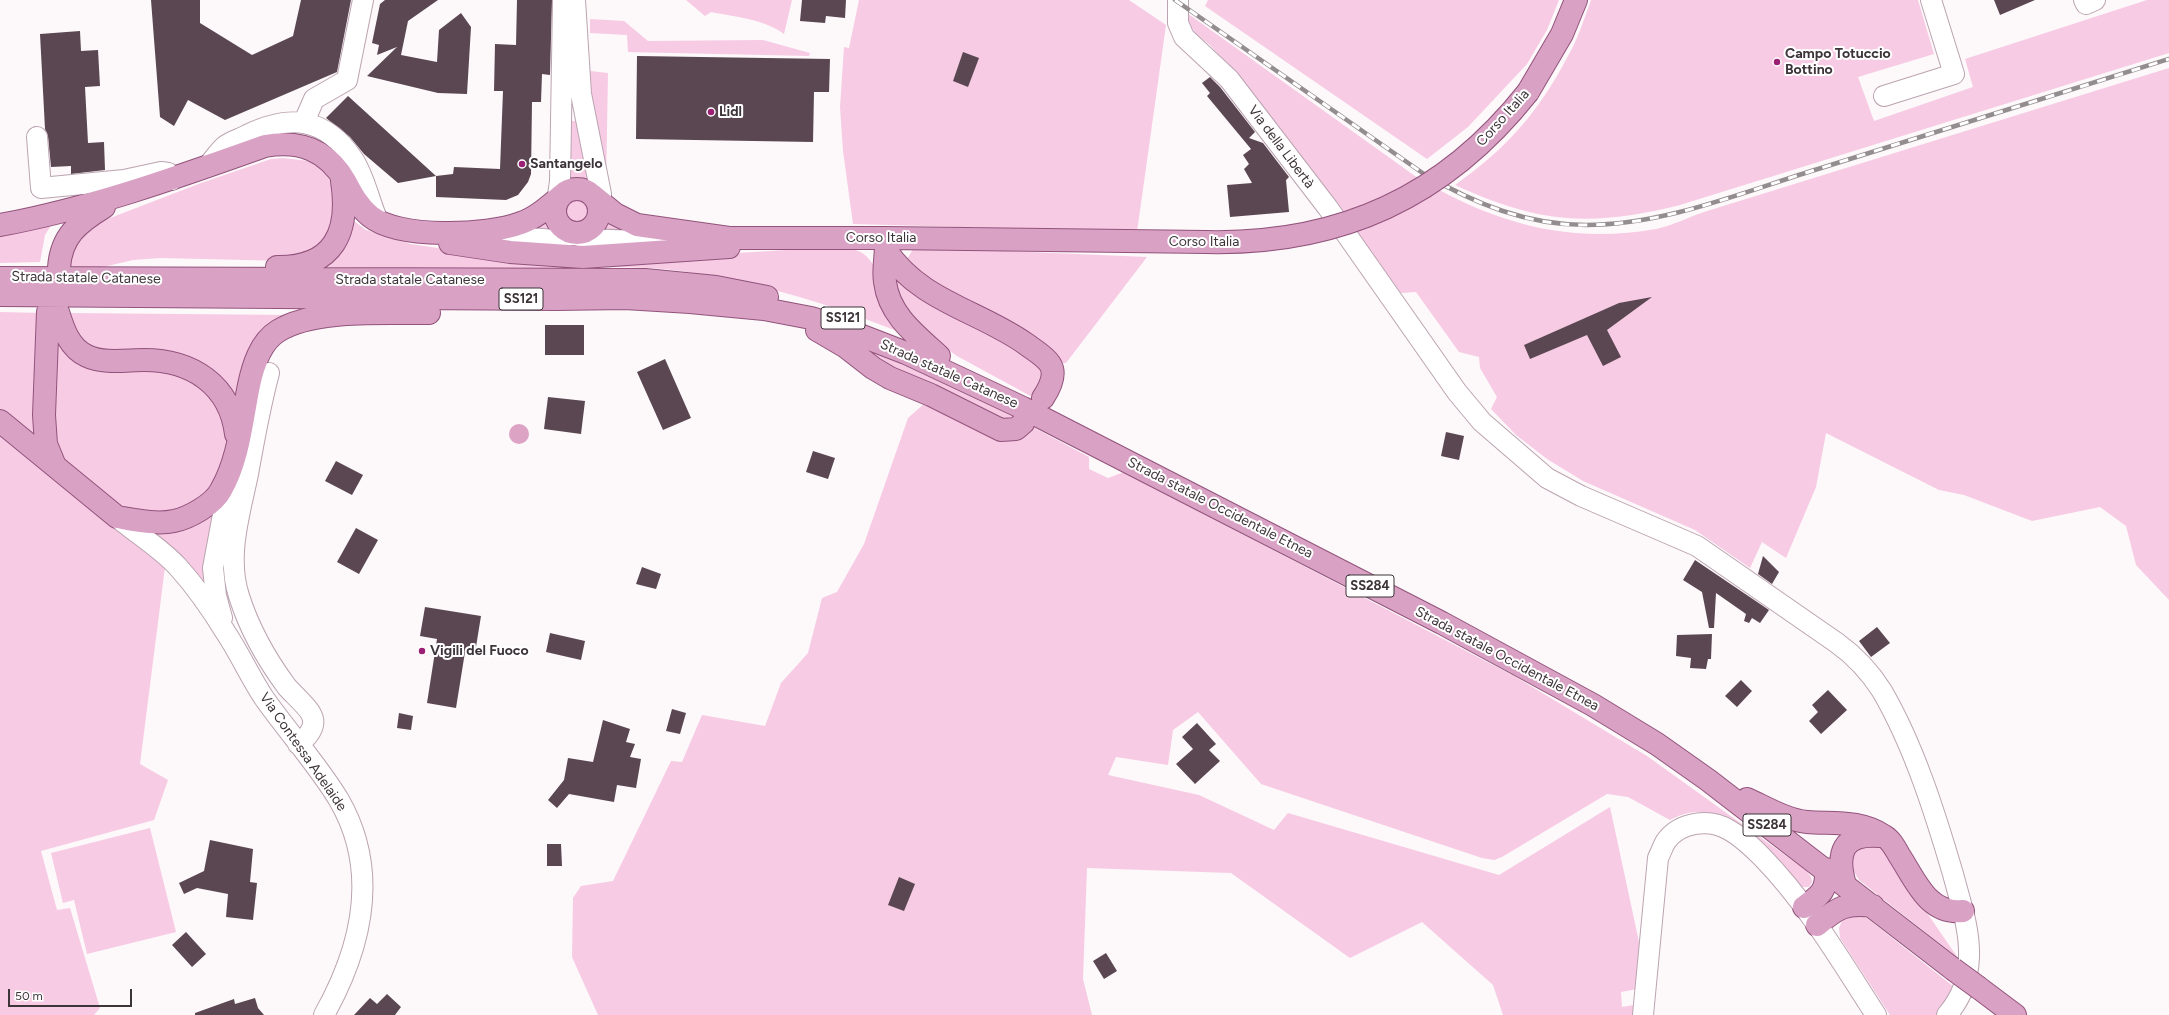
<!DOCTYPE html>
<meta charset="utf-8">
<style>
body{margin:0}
#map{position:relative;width:2169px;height:1015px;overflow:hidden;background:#fdf8fa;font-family:Figtree,sans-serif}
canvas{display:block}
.scale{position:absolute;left:8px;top:989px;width:124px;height:18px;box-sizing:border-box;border:2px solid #3d3439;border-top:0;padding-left:5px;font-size:12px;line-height:14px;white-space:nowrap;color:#3d3439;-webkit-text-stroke:3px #fff;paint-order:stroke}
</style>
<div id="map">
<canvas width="2169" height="1015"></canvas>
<div class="scale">50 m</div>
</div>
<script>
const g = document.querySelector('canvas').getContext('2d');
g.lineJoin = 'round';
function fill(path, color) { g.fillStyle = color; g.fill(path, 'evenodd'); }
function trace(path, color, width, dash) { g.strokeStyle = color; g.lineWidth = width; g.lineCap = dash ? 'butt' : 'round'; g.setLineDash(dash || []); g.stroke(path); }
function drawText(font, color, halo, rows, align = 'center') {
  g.font = font + ' Figtree,sans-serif'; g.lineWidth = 4; g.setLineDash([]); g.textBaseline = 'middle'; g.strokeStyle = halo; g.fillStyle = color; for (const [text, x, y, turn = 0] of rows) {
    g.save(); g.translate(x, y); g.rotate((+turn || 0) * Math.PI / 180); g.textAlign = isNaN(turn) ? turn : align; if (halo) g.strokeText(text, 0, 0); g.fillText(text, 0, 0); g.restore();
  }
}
fill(new Path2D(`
 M 686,0 L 792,0 L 784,34 C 764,19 736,17 711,12 L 705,16 Z
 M 859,0 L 1129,0 L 1166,25 L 1137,232 L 853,224 L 843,151 L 840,107 L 844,47 L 849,48 Z
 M 1208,0 L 1559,0 L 1547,30 L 1527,64 L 1468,127 L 1427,159 L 1205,6 Z
 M 1591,0 L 1918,0 L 1934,54 L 1858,77 L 1874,121 L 1973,87 L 1965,59 L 2147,0 L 2169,0 L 2169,53 L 1680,205 C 1591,227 1539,224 1455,185 C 1507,148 1538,113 1568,56 C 1578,39 1584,19 1591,0 Z
 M 1187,13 L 1415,176 C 1490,222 1567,245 1656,229 C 1672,226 1689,217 1704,212 L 2169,68 L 2169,600 L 2136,565 L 2126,526 L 2100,507 L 2032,521 L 1964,495 L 1939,490 L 1826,433 L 1816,487 L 1786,558 L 1762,542 L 1750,568 L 1695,530 L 1583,481 L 1547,459 L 1516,435 L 1491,409 L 1497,397 L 1480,368 L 1479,357 L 1459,352 L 1416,292 L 1401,293 L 1237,75 L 1210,45 L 1196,34 L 1189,24 Z
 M 590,19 L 624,21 L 648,41 L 763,40 L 810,53 L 809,56 L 628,52 L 627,35 L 590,33 Z
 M 590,71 L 608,73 L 606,187 L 590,92 Z
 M 570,121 L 581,121 L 592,184 L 568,182 Z
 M 283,158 L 309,161 L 323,170 L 332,184 L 337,216 L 324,246 L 290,261 L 160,258 L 133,260 L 99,268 L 63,268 L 68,250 L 92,225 L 201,183 L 271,159 Z
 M565 212a12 12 0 1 1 24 0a12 12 0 1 1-24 0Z
 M 549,214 L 549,222 L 557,234 L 525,231 Z
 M 606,218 L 633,233 L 599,234 Z
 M 354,221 L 366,230 L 411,244 L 465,252 L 576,263 L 835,247 C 845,248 857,248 865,255 C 880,267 894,313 902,333 C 830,304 758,282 681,271 C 641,265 598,268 557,268 C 477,268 396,269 316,267 L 348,236 Z
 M 52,224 L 45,235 L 40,262 L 0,263 L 0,232 Z
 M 913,249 L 958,249 L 1147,257 L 1066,363 L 1058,363 L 928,286 L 906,261 Z
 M 894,276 L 998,331 L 1047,373 L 1036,399 L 957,356 L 917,328 L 903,314 Z
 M 0,312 L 41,313 L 39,445 L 0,413 Z
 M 67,313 L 291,315 L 237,402 L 223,385 L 104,353 L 81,343 Z
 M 58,338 L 188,373 L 220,407 L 229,441 L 223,470 L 205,496 L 175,513 L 122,509 L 62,460 L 52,429 Z
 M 843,339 L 916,364 L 1020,419 L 1013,424 L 913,383 Z
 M 926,402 L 1031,426 L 1089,457 L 1089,469 L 1108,478 L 1124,472 L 1514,676 L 1647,756 L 1806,870 L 1811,877 L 1812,882 L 1809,887 L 1799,887 L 1723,817 C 1703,810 1689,810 1670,820 L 1628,797 L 1607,794 L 1502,857 L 1494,860 L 1482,858 L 1261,784 L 1198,712 L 1173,730 L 1168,765 L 1116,757 L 1108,775 L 1199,795 L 1274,830 L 1288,813 L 1499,875 L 1610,807 L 1642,956 L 1637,989 L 1621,992 L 1622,1007 L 1634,1005 L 1633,1015 L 1503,1015 L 1493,985 L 1422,922 L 1350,958 L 1231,873 L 1087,868 L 1083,979 L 1092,1015 L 598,1015 L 572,957 L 573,898 L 581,886 L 613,881 L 671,761 L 682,762 L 702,715 L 765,726 L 781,683 L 808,653 L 822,598 L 837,592 L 864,544 L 908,418 Z
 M 0,429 L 165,567 L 140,764 L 168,780 L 154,820 L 41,851 L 57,910 L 70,908 L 100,1008 L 94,1015 L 0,1015 Z
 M 215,504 L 208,595 L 135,526 Z
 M 150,828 L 176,932 L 87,954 L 74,900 L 63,903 L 51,853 Z
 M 1858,843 L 1881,846 L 1958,958 L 1859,880 L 1853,870 L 1852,850 Z
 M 1860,915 L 1867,918 L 1954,987 L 1938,1015 L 1890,1015 L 1840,938 L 1839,928 L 1843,919 Z`), '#f7cbe4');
fill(new Path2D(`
 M509 434a10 10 0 1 1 20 0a10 10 0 1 1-20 0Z`), '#dda3c4');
fill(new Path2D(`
 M 151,0 L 200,0 L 200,23 L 252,55 L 293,36 L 301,0 L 351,0 L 337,72 L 225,120 L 188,100 L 174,126 L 160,117 Z
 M 385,0 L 438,0 L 408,21 L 401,55 L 437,62 L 439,30 L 461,13 L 471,27 L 467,94 L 438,93 L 367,76 L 397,47 L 377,55 L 379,45 L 372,43 L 380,4 Z
 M 517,0 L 552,0 L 550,75 L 542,74 L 541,102 L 532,102 L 531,174 L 528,182 L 518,195 L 506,200 L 436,197 L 436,176 L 453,174 L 454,167 L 500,169 L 503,91 L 494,91 L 495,44 L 516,45 Z
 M 802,0 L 846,0 L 845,18 L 826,16 L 825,23 L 800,21 Z
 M 1994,0 L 2035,0 L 2000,15 Z
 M 80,31 L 81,51 L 98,50 L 100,86 L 85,87 L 88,143 L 104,142 L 105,170 L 71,174 L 71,166 L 51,167 L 48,136 L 45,129 L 40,34 Z
 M 963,52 L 979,58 L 968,87 L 953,81 Z
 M 637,56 L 830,59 L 829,92 L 814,92 L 813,142 L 636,139 Z
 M 1210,77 L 1220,87 L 1255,132 L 1249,138 L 1263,143 L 1289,177 L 1286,180 L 1289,212 L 1230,217 L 1227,185 L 1252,183 L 1244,169 L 1249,164 L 1243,155 L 1251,149 L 1207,96 L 1210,93 L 1202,83 Z
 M 348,96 L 436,176 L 398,183 L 364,154 L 350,137 L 326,118 Z
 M 1652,297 L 1607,330 L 1621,357 L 1603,366 L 1587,335 L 1530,359 L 1524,345 L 1619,303 Z
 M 545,325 L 584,325 L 584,355 L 545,355 Z
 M 665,359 L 691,418 L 663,430 L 637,372 Z
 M 548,397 L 585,401 L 581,434 L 544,429 Z
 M 1446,432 L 1464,436 L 1459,460 L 1441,456 Z
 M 813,451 L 835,458 L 828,479 L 806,472 Z
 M 336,461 L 363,475 L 352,495 L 325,481 Z
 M 356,528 L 378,540 L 359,574 L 337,562 Z
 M 1763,556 L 1779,572 L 1772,584 L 1758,574 Z
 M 1695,560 L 1769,610 L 1760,623 L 1752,618 L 1749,623 L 1744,621 L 1746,614 L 1716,593 L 1714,628 L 1709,628 L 1702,592 L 1683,580 Z
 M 642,567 L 661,574 L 656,589 L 636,584 Z
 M 425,607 L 481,616 L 475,653 L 465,652 L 456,708 L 427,703 L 437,639 L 420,636 Z
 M 1877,627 L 1890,643 L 1871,657 L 1859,641 Z
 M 550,633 L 585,641 L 581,660 L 546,652 Z
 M 1712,634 L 1711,659 L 1708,659 L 1706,669 L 1690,668 L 1691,658 L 1676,656 L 1677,635 Z
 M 1741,680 L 1752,691 L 1737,707 L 1725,696 Z
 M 1828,690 L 1847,710 L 1821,734 L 1809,721 L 1818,712 L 1812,705 Z
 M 672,709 L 686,713 L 680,734 L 666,731 Z
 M 399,713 L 413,716 L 411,730 L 397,728 Z
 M 603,720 L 630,729 L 626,742 L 635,744 L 630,757 L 641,759 L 636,788 L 617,785 L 614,802 L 569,794 L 557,808 L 548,800 L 564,780 L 568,758 L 593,762 Z
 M 1197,723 L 1216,744 L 1209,750 L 1220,761 L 1195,784 L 1176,764 L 1193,749 L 1182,737 Z
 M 210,840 L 253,849 L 250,882 L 257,883 L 253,920 L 226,917 L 228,894 L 197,888 L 184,894 L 179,883 L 204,871 Z
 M 547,844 L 561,844 L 562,866 L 547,866 Z
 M 899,877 L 915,884 L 904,911 L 888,905 Z
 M 186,932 L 206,954 L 192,967 L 172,945 Z
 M 1106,953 L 1117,971 L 1104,979 L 1093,961 Z
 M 387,994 L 401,1007 L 395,1015 L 354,1015 L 370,998 L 377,1004 Z
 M 255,998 L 258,1008 L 264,1015 L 195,1015 L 195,1013 L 234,999 L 235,1004 Z`), '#5a4752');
const minor = new Path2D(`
 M 575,0 L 581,94 L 601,194 L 599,211
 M 1178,0 L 1178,23 L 1184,37 L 1229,79 L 1328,208 L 1457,392 L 1482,422 L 1547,478 L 1581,496 L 1697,546 L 1837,643 C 1855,656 1870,672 1882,691 C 1914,746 1935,813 1953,874 C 1960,901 1970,929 1969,957 C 1968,980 1962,997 1947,1015
 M 2084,0 L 2086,4 L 2095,0
 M 1884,96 L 1954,74 L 1931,0
 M 304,122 L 314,99 L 347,80 L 363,0
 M 37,137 L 41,188 L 124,180 L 161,172 L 168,173 L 172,180
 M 207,167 C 213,160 219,151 225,146 C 231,141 240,139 247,135 C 290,114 325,117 353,159 C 365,177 369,201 378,221
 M 557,203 L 560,181 L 563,2
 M 569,232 C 587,245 659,239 684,239
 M 486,235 L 556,240 L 577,233
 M 269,373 C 260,406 254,440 248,474 C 240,513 226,556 239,596 C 249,628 267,660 287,687 C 293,694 308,707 311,714 C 318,726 307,738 298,744
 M 117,517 C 136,533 162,549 178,567 C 196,587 212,610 226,633 C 240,654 250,677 264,698 C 288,732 318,765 339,800 C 380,871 362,947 324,1015
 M 222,618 L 216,596 L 213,568 L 230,477
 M 1643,1015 L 1658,858 C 1661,852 1663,846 1666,841 C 1680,822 1709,818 1729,830 C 1742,837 1752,847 1762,857 C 1807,903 1841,961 1876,1015`);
const major = new Path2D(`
 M 1528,92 L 1562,34 L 1576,0
 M555 211a22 22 0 1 1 44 0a22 22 0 1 1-44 0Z
 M 592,195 L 615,214 L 637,225 L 729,238 L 887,238 L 1206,242
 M 0,225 C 92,208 178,177 265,146 C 300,140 327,150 345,181 C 352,194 358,206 370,216 C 398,239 487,236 521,223 C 536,218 549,206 561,196
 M 450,243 L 510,252 L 583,257 L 729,247
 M 886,245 C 886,257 883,270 885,282 C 889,315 916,335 939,356
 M 886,250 C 919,301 980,311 1026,344 C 1034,350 1045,356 1050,364 C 1057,375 1049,389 1043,398
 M 277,267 C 334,268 350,232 342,181
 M 59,268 C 61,236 78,223 104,207
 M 0,278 L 645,280 L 716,287 L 767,297
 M 0,295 L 556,299 L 625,298 L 690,302 L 764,309 L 811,318 L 831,324 L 906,353 L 1023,408 L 1442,623 L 1593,705 L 1657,744 L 1708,780 L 1953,969
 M 48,312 L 44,415 L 46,444 L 55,466
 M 58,312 C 63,328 69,348 87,356 C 103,364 127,360 144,360 C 192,360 230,385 236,434
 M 817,330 L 846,347 L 873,368 L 890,378 L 931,395 L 1001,430 L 1016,429 L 1023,423
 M 0,421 L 117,517 C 135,520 157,525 174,521 C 189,518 214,504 221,490 C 239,459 242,419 249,385 C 253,366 260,342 278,331 C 314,308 387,314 429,313
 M 1747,799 C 1765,807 1786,820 1807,822 C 1834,824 1860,820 1884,836 C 1891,840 1895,848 1899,855 C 1916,881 1928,915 1963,911
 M 1845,885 C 1836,853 1842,833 1880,836
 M 1804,907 C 1821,895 1827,891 1826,869
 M 1817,925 C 1837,908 1846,902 1873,906
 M 1979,988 L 2015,1015`);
trace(minor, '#bba4b1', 22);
trace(major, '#92537b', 24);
trace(minor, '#fff', 20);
trace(major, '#d9a2c5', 22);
const rail = new Path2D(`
 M 1175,0 L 1424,174 C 1475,204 1527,225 1586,225 C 1665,225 1743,192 1818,169 C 1935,132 2052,96 2169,59`);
trace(rail, '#948d90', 4.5);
trace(rail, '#fff', 3, [9]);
const majorBridge = new Path2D(`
 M 1206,242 C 1340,245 1445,197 1528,92
 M 1953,969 L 1979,988`);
trace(majorBridge, '#92537b', 24, []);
trace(majorBridge, '#d9a2c5', 22);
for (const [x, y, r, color] of [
 [1777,62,4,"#9b1f75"],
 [711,112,4,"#9b1f75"],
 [522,164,4,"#9b1f75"],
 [422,651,4,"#9b1f75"]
]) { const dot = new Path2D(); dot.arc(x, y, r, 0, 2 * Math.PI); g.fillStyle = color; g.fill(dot); trace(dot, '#fff', 1.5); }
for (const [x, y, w] of [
 [521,299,44],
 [843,318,44],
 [1370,586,48],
 [1767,825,48]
]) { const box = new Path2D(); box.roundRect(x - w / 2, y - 11, w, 22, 3); g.fillStyle = '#fff'; g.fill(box); trace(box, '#3d3439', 1); }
drawText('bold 13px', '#3d3439', null, [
 ["SS121",521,299],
 ["SS121",843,318],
 ["SS284",1370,586],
 ["SS284",1767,825]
]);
drawText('bold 14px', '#3d3439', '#fff', [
 ["Campo Totuccio",1785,54],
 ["Bottino",1785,70],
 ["Lidl",719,112],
 ["Santangelo",530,164],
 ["Vigili del Fuoco",430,651]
], 'left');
drawText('14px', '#3d3439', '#fff', [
 ["Corso Italia",1503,118,-48],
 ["Via della Libertà",1281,147,53],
 ["Corso Italia",881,238],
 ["Corso Italia",1204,242],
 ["Strada statale Catanese",86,278,1],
 ["Strada statale Catanese",410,280],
 ["Strada statale Catanese",949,374,24],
 ["Strada statale Occidentale Etnea",1220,508,27],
 ["Strada statale Occidentale Etnea",1507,659,28],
 ["Via Contessa Adelaide",303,752,55]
]);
</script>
